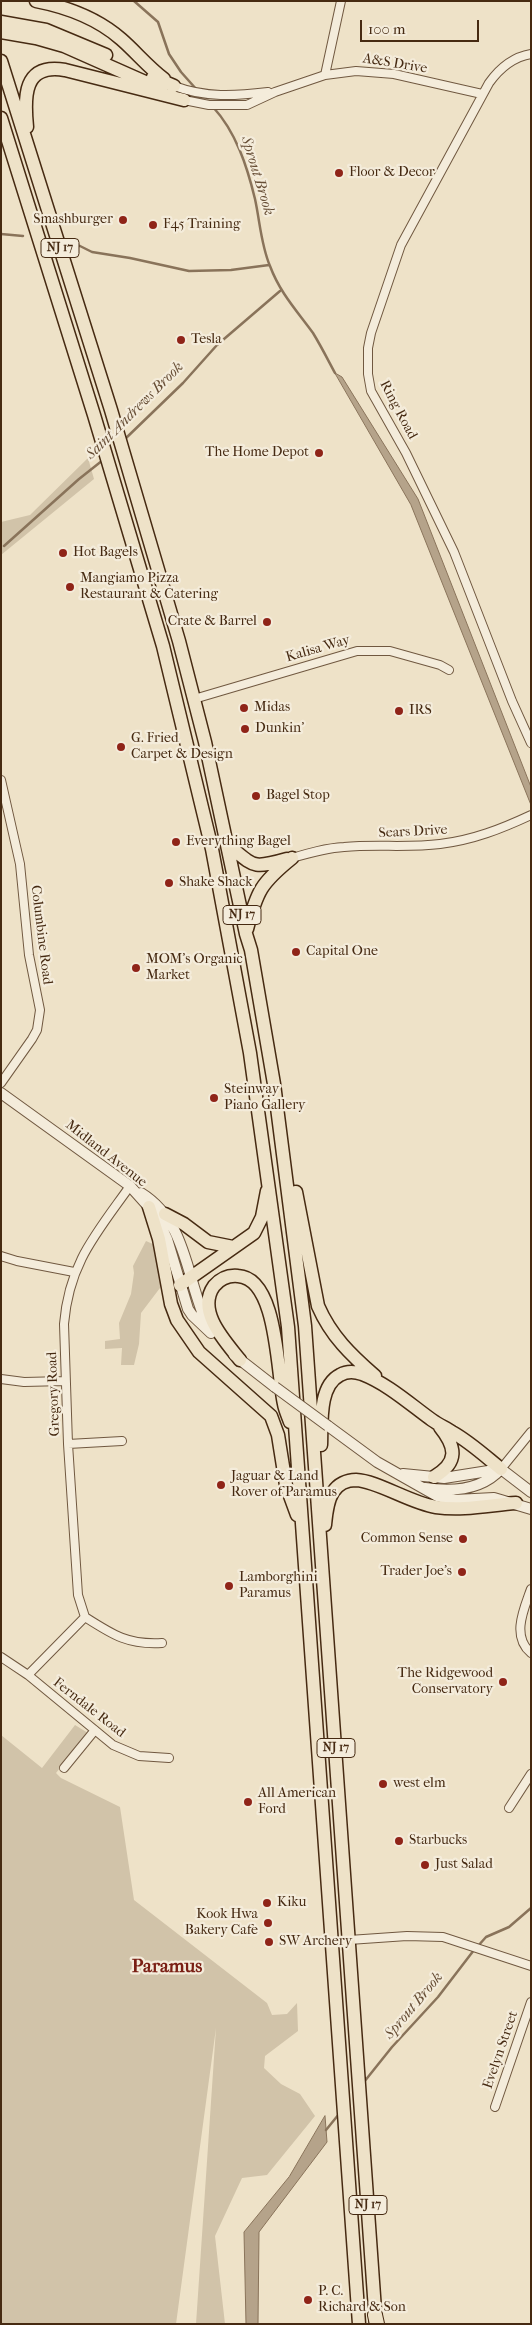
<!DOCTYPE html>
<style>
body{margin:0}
#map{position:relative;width:532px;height:2325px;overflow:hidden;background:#eee2c8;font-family:"IM FELL French Canon",serif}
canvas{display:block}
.frame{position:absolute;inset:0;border:2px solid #462a12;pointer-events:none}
.scale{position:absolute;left:360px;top:20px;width:119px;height:22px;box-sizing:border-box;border:2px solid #462a12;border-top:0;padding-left:6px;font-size:15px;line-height:18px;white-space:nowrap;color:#462a12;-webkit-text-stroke:4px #f4ecdb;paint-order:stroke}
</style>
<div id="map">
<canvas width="532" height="2325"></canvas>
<div class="frame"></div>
<div class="scale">100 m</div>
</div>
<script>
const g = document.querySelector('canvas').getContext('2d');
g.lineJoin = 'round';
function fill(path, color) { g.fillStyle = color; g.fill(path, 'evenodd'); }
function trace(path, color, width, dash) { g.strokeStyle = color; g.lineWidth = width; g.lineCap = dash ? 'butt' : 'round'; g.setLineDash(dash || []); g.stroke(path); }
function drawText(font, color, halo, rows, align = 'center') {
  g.font = font + ' "IM FELL French Canon",serif'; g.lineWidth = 4.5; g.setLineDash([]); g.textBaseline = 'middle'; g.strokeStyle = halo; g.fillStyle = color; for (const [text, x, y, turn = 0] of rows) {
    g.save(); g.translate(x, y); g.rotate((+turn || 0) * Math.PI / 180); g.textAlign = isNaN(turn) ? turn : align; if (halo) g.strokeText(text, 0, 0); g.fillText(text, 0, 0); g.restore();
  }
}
fill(new Path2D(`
 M 88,458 L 94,479 L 1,555 L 1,522 L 30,515 Z
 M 146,1241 L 155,1245 L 163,1284 L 141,1313 L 139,1344 L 134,1365 L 121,1365 L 122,1348 L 105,1349 L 105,1341 L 120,1339 L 119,1323 L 131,1294 L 134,1273 L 133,1266 Z
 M 75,1725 L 88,1733 L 56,1773 L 61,1778 L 120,1807 L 134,1900 L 267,2003 L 272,2015 L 287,2014 L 297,2003 L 298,2031 L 265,2056 L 264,2068 L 281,2084 L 300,2094 L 315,2116 L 267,2175 L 242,2178 L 215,2236 L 225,2324 L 196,2324 L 216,2028 L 176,2324 L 1,2324 L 1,1735 L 42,1768 Z`), '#d1c3a9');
const water = new Path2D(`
 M 335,373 L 342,377 L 418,499 L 531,787 L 531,805 L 411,505 Z
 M 325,2116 L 327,2142 L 259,2232 L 258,2324 L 246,2324 L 244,2232 L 289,2177 Z`);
fill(water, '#b5a38a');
trace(water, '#89735a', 1);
trace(new Path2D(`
 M 134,1 L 158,22 L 169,54 L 181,72 L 197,90
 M 213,107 C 236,132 247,166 255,199 C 260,222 261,245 270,266 C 280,293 297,311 313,333 C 321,346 328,360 335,373
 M 1,234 L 23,236
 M 71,244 L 80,246 L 92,252 L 130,258 L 189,271 L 231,270 L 269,265
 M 125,439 L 183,383 L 217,345 L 280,291
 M 4,546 L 79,479 L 103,460
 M 478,1946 L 486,1937 L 509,1927 L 531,1908
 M 364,2082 L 392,2047 L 438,1997 L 474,1950
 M 326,2130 L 339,2114`), '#89735a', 2.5);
const minor = new Path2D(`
 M 531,54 C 513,57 499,69 489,83 L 401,245 L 371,333 L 368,348 L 368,374 L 371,391 L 406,453 L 454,552 L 512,701 L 531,743
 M 325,75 L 341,1
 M 174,86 C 206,98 235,96 268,92
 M 184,100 L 209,105 L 247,105 L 275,92 L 325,75 L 356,71 L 394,74 L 482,94
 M 194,699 L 357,651 L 390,651 L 440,665 L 449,670
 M 1,780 L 20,864 L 29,955 L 40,1010 L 37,1030 L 32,1039 L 1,1083
 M 292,858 C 309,853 326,848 344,847 C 376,844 408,848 440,844 C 473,840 501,829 531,815
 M 1,1256 L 17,1261 L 74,1272
 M 1,1379 L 24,1382 L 65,1381
 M 68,1444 L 122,1441
 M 501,1469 L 531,1432
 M 531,1589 C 524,1609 511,1636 531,1653
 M 85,1617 L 78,1595 L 68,1444 L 64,1324 C 69,1263 96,1234 130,1186
 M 85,1617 C 113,1635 128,1645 162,1643
 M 1,1657 L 28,1675 L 113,1745 L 139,1756 L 169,1758
 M 28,1675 L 85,1617
 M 64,1768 L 95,1730
 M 509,1808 L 531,1774
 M 349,1940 L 407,1936 L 443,1937 L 531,1966
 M 495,2107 L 531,2002`);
const tertiary = new Path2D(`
 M 1,1093 L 130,1186 L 156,1215 L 167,1239 L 188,1309 L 192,1315 L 211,1333
 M 141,1193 C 188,1222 186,1281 208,1326
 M 234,1355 L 275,1387
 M 328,1426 L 377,1462 L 437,1496 L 455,1500 L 494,1498 L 531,1509
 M 403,1474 L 444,1478 L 501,1469 L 531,1492
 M 425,1488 C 452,1492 482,1490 501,1469`);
const trunk = new Path2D(`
 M 36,1 C 67,7 97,18 121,39 C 136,52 148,67 164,79
 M 1,22 L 46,30 L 106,55
 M 1,32 L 36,38 L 64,46 L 161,89
 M 1,61 L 111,410 L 179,641 L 205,742 L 246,934 L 251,950 L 274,1084 L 305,1326 L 376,2324
 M 153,77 L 174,86
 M 1,118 L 94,415 L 163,646 L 212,849 L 250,1053 L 288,1327 L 359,2324
 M 27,127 C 24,97 23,63 65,70 L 184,100
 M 228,845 C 255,867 252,869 287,859
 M 247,929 C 257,891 261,883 292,858
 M 296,1192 L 318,1306 C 331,1336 351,1355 375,1376
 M 149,1207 L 159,1239 L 171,1304 L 177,1320 L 199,1352 L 271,1416 L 278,1435 L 286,1485 L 297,1515
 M 165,1214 L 184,1224 L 208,1242 L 233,1247
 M 180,1285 L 254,1233 L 262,1217 L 267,1191
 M 240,1360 C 225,1341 196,1311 214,1286 C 220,1279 228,1275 238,1276 C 278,1278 277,1374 284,1404 C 285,1410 288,1416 290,1422
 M 321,1445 C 322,1425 318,1386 340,1375 C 347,1371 356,1372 362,1374 C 388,1384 411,1405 432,1420 C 439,1425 446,1428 452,1432 C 470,1442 485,1456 501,1469
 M 434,1477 C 459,1462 456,1447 440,1427
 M 325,1525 C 326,1514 327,1501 333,1492 C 338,1484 347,1480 356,1480 C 378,1481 410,1503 436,1507 C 462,1511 490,1505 516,1503`);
const motorway = new Path2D(`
 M 375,2315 L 377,2324`);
trace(minor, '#705840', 10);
trace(tertiary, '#705840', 12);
trace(trunk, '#462a12', 15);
trace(motorway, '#462a12', 16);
trace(minor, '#f4ecdb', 8);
trace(tertiary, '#f4ecdb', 10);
trace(trunk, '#eee2c8', 12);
trace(motorway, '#eee2c8', 14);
const tertiaryBridge = new Path2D(`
 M 275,1387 L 328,1426`);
trace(tertiaryBridge, '#705840', 12, []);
trace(tertiaryBridge, '#f4ecdb', 10);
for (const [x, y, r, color] of [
 [339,173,5,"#8f2418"],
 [123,220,5,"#8f2418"],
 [153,225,5,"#8f2418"],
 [181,340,5,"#8f2418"],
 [319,453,5,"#8f2418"],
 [63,553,5,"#8f2418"],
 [70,587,5,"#8f2418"],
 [267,622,5,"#8f2418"],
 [244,708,5,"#8f2418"],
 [399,711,5,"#8f2418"],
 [245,729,5,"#8f2418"],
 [121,747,5,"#8f2418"],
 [256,796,5,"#8f2418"],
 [176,842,5,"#8f2418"],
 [169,883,5,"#8f2418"],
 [296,952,5,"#8f2418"],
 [136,968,5,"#8f2418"],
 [214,1098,5,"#8f2418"],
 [221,1485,5,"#8f2418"],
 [463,1539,5,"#8f2418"],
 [462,1572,5,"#8f2418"],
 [229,1586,5,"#8f2418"],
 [503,1682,5,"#8f2418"],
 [383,1784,5,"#8f2418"],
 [248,1802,5,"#8f2418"],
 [399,1841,5,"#8f2418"],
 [425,1865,5,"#8f2418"],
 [267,1903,5,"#8f2418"],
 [268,1923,5,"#8f2418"],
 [269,1942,5,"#8f2418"],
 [308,2300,5,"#8f2418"]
]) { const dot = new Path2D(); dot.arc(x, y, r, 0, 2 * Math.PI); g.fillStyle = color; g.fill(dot); trace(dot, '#f4ecdb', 2); }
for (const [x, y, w] of [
 [60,248,38],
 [242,915,38],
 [336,1748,38],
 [368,2205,38]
]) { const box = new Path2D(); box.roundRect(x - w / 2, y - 9.5, w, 19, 4); g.fillStyle = '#f4ecdb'; g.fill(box); trace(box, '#462a12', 1); }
drawText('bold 12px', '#462a12', null, [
 ["NJ 17",60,248],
 ["NJ 17",242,915],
 ["NJ 17",336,1748],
 ["NJ 17",368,2205]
]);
drawText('14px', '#462a12', '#f4ecdb', [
 ["A&S Drive",395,64,9],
 ["Ring Road",398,410,62],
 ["Kalisa Way",318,649,-16],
 ["Sears Drive",413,832,-3],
 ["Columbine Road",41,935,83],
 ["Midland Avenue",106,1154,38],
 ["Gregory Road",54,1394,-92],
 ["Ferndale Road",89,1708,38],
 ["Evelyn Street",501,2050,-71]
]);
drawText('14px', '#462a12', '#f4ecdb', [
 ["Floor & Decor",349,173],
 ["Smashburger",113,220,"right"],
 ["F45 Training",163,225],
 ["Tesla",191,340],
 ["The Home Depot",309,453,"right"],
 ["Hot Bagels",73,553],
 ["Mangiamo Pizza",80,579],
 ["Restaurant & Catering",80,595],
 ["Crate & Barrel",257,622,"right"],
 ["Midas",254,708],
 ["IRS",409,711],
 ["Dunkin'",255,729],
 ["G. Fried",131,739],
 ["Carpet & Design",131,755],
 ["Bagel Stop",266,796],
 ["Everything Bagel",186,842],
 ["Shake Shack",179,883],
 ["Capital One",306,952],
 ["MOM's Organic",146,960],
 ["Market",146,976],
 ["Steinway",224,1090],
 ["Piano Gallery",224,1106],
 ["Jaguar & Land",231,1477],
 ["Rover of Paramus",231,1493],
 ["Common Sense",453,1539,"right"],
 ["Trader Joe's",452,1572,"right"],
 ["Lamborghini",239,1578],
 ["Paramus",239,1594],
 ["The Ridgewood",493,1674,"right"],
 ["Conservatory",493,1690,"right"],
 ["west elm",393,1784],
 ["All American",258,1794],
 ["Ford",258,1810],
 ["Starbucks",409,1841],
 ["Just Salad",435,1865],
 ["Kiku",277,1903],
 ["Kook Hwa",258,1915,"right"],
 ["Bakery Cafe",258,1931,"right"],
 ["SW Archery",279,1942],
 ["P. C.",318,2292],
 ["Richard & Son",318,2308]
], 'left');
drawText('italic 15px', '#674e36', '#f4ecdb', [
 ["Sprout Brook",257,176,73],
 ["Saint Andrews Brook",135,411,-45],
 ["Sprout Brook",414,2006,-50]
]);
drawText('bold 19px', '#7a1f14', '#f4ecdb', [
 ["Paramus",167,1967]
]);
</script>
